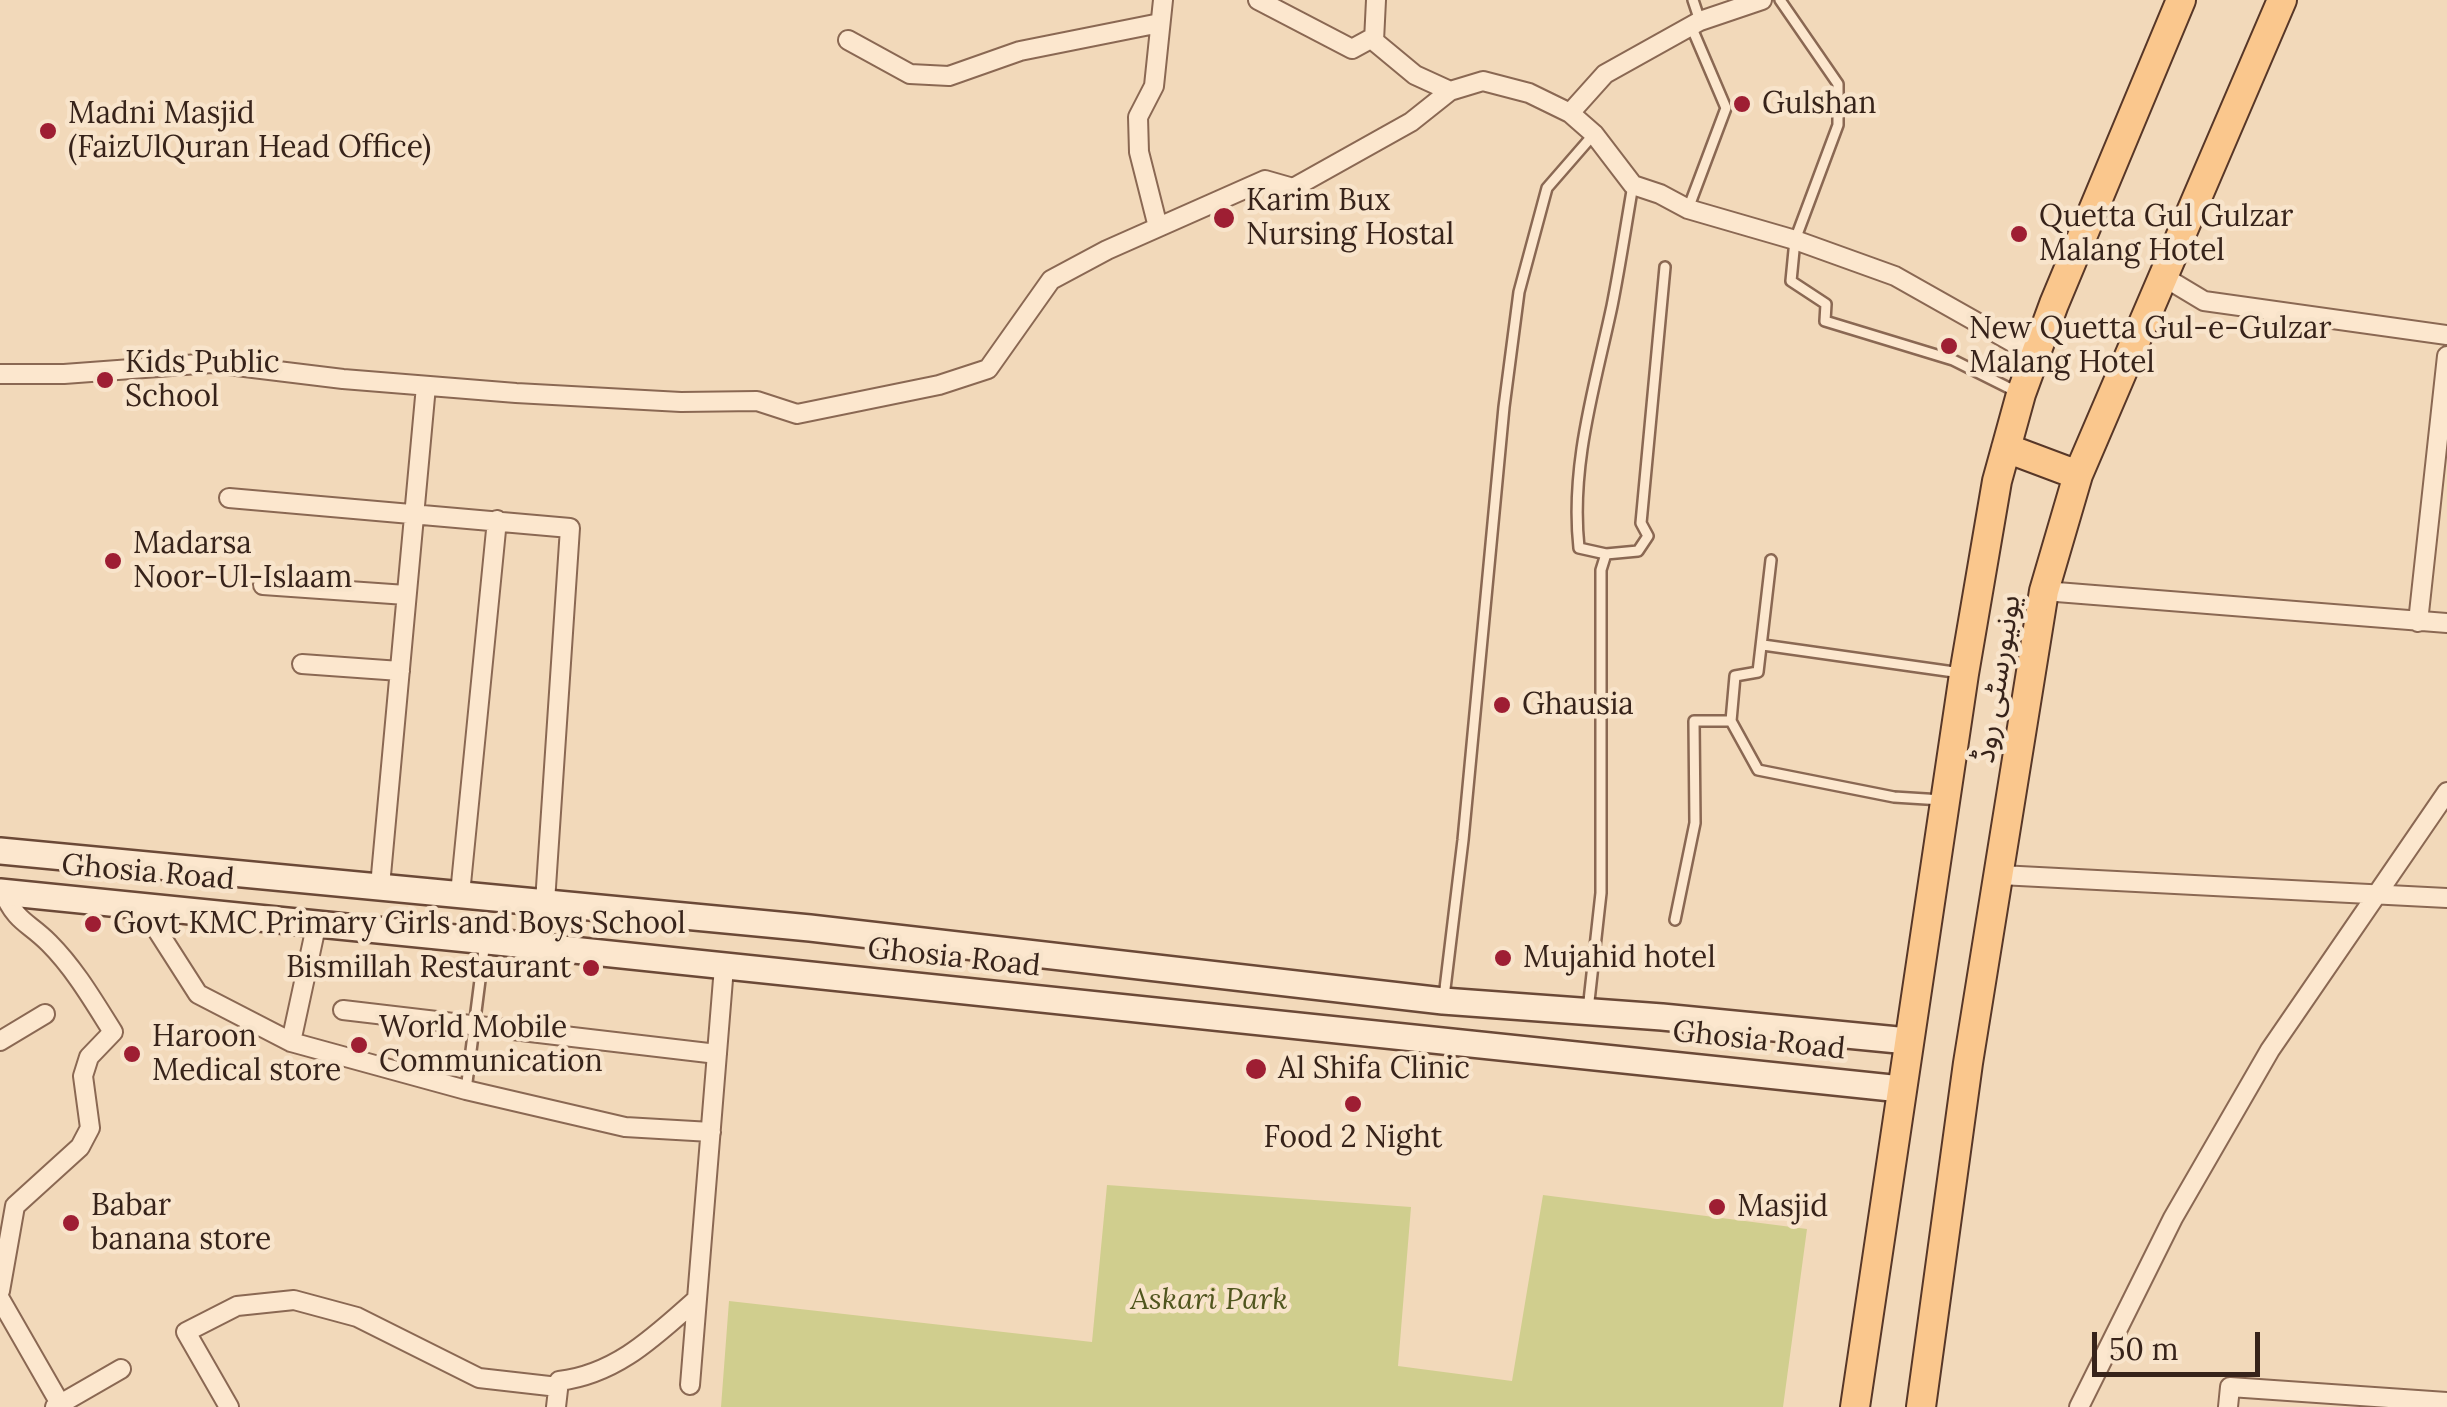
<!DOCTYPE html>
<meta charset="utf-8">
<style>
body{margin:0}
#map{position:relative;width:2447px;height:1407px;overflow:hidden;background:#f2d9ba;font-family:Lora,serif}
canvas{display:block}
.scale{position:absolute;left:2092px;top:1332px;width:168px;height:45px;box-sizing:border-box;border:5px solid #37231a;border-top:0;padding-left:12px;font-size:30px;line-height:35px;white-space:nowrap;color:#37231a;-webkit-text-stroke:8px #f8e4cb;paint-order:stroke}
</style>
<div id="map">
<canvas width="2447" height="1407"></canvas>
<div class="scale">50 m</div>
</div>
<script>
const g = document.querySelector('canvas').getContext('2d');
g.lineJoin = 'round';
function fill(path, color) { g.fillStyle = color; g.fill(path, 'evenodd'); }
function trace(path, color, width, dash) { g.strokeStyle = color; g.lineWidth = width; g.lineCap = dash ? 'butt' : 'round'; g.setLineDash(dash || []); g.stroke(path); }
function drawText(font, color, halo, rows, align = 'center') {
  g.font = font + ' Lora,"Noto Sans Arabic",serif'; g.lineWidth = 9; g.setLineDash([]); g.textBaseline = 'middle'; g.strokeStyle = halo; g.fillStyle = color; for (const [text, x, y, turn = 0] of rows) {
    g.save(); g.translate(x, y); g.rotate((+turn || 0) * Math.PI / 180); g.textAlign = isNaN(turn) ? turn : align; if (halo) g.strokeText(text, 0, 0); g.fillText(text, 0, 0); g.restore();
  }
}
fill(new Path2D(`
 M 1107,1185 L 1411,1207 L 1398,1366 L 1512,1381 L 1543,1195 L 1807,1229 L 1783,1407 L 721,1407 L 729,1301 L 1092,1342 Z`), '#d0ce8e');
const lane = new Path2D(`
 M 1693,0 L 1700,21
 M 1780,0 L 1838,84 L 1838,125 L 1795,240 L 1791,281 L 1826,304 L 1825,321 L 1953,360 L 2019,393
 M 1688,209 L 1726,108 L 1691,26
 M 1606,554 L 1579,548 C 1570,465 1595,386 1612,306 C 1620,266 1626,225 1633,185
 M 1771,560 L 1758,672 L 1735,676 L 1731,721 L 1758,770 L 1894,797 L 1942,800
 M 1763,645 L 1961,673
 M 1675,920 L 1695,823 L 1694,721 L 1731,721
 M 1444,997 L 1463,840 L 1504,407 L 1519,292 L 1547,188 L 1594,134
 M 1588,1010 L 1601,893 L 1601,570 L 1606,554 L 1638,551 L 1648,536 L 1641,523 L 1665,267
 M 466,1090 L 485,941`);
const street = new Path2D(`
 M 1258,0 L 1352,49 L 1374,37
 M 1376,0 L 1374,41 L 1415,75 L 1450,91
 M 848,40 L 910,74 L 949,76 L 1020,51 L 1160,23
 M 1570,113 L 1605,74 L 1700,21 L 1762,0
 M 1158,227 L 1139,152 L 1138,117 L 1154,86 L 1163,0
 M 2164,277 L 2204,301 L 2447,335
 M 0,374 L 64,374 L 212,363 L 343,379 L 516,393 L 681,402 L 757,401 L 797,414 L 939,385 L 988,369 L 1051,280 L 1107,250 L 1265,180 L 1293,188 L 1411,122 L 1450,91 L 1483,81 L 1529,93 L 1570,113 L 1594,134 L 1633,185 L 1660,194 L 1688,209 L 1795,240 L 1895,276 L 2035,355
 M 229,498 L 570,528 L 545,902
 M 263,585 L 406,595
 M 2044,591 L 2447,623
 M 2418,622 L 2447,356
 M 302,664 L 400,671
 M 2000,875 L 2447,898
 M 380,886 L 426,386
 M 460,894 L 497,520
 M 141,905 L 198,994 L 291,1042 L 466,1090 L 625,1127 L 711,1132
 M 343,1010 L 717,1054
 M 0,1041 L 45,1014
 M 291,1042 L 317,922
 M 0,1291 L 15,1206 L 80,1147 L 90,1128 L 83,1076 L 89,1057 L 113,1032 C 94,1002 75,969 49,943 C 27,921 18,924 3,892
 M 0,1299 L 62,1407
 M 690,1385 L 724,967
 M 55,1407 L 121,1369
 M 229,1407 L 186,1332 L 237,1306 L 294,1300 L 357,1317 L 479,1378 L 558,1387
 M 556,1407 L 559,1381 C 617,1374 655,1336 697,1299
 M 2079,1407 L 2173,1218 L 2270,1050 L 2447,792
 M 2228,1407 L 2230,1387 L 2447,1402`);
const secondary = new Path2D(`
 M 0,851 L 810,928 L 1443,1001 L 1662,1017 L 1908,1041
 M 0,892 C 634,954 1267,1024 1901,1089`);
const primary = new Path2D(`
 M 2006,448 L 2078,475
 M 1855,1407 L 1964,674 L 1997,481 L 2021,394 L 2054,304 L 2181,0
 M 1921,1407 L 1968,1063 L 2044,591 L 2078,475 L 2282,0`);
trace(lane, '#8a6853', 14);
trace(street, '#8a6853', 22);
trace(secondary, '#6b4937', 30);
trace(primary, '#573728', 32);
trace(lane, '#fce7ce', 9);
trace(street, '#fce7ce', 18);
trace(secondary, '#fce7ce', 25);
trace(primary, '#fac78d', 28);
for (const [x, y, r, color] of [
 [1742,104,10,"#9e1e33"],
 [48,131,10,"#9e1e33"],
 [1224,218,12,"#9e1e33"],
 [2019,234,10,"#9e1e33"],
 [1949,346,10,"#9e1e33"],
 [105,380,10,"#9e1e33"],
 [113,561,10,"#9e1e33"],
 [1502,705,10,"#9e1e33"],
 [93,924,10,"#9e1e33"],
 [1503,958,10,"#9e1e33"],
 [591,968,10,"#9e1e33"],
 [359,1045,10,"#9e1e33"],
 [132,1054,10,"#9e1e33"],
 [1256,1069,12,"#9e1e33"],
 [1353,1104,10,"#9e1e33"],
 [1717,1207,10,"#9e1e33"],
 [71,1223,10,"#9e1e33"]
]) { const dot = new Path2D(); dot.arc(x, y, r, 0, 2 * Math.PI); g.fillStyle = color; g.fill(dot); trace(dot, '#f8e4cb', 4); }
drawText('30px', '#37231a', '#f8e4cb', [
 ["Gulshan",1762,104],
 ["Madni Masjid",68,114],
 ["(FaizUlQuran Head Office)",68,148],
 ["Karim Bux",1246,201],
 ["Nursing Hostal",1246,235],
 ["Quetta Gul Gulzar",2039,217],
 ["Malang Hotel",2039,251],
 ["New Quetta Gul-e-Gulzar",1969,329],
 ["Malang Hotel",1969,363],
 ["Kids Public",125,363],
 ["School",125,397],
 ["Madarsa",133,544],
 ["Noor-Ul-Islaam",133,578],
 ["Ghausia",1522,705],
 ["Govt KMC Primary Girls and Boys School",113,924],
 ["Mujahid hotel",1523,958],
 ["Bismillah Restaurant",571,968,"right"],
 ["World Mobile",379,1028],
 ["Communication",379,1062],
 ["Haroon",152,1037],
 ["Medical store",152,1071],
 ["Al Shifa Clinic",1278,1069],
 ["Food 2 Night",1353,1138,"center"],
 ["Babar",91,1206],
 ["banana store",91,1240],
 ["Masjid",1737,1207]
], 'left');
drawText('30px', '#37231a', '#f8e4cb', [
 ["یونیورسٹی روڈ",1998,679,-81],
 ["Ghosia Road",148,873,5],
 ["Ghosia Road",954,958,6],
 ["Ghosia Road",1759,1041,6]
]);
drawText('italic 30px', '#50561e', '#f8e4cb', [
 ["Askari Park",1209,1300]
]);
</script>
